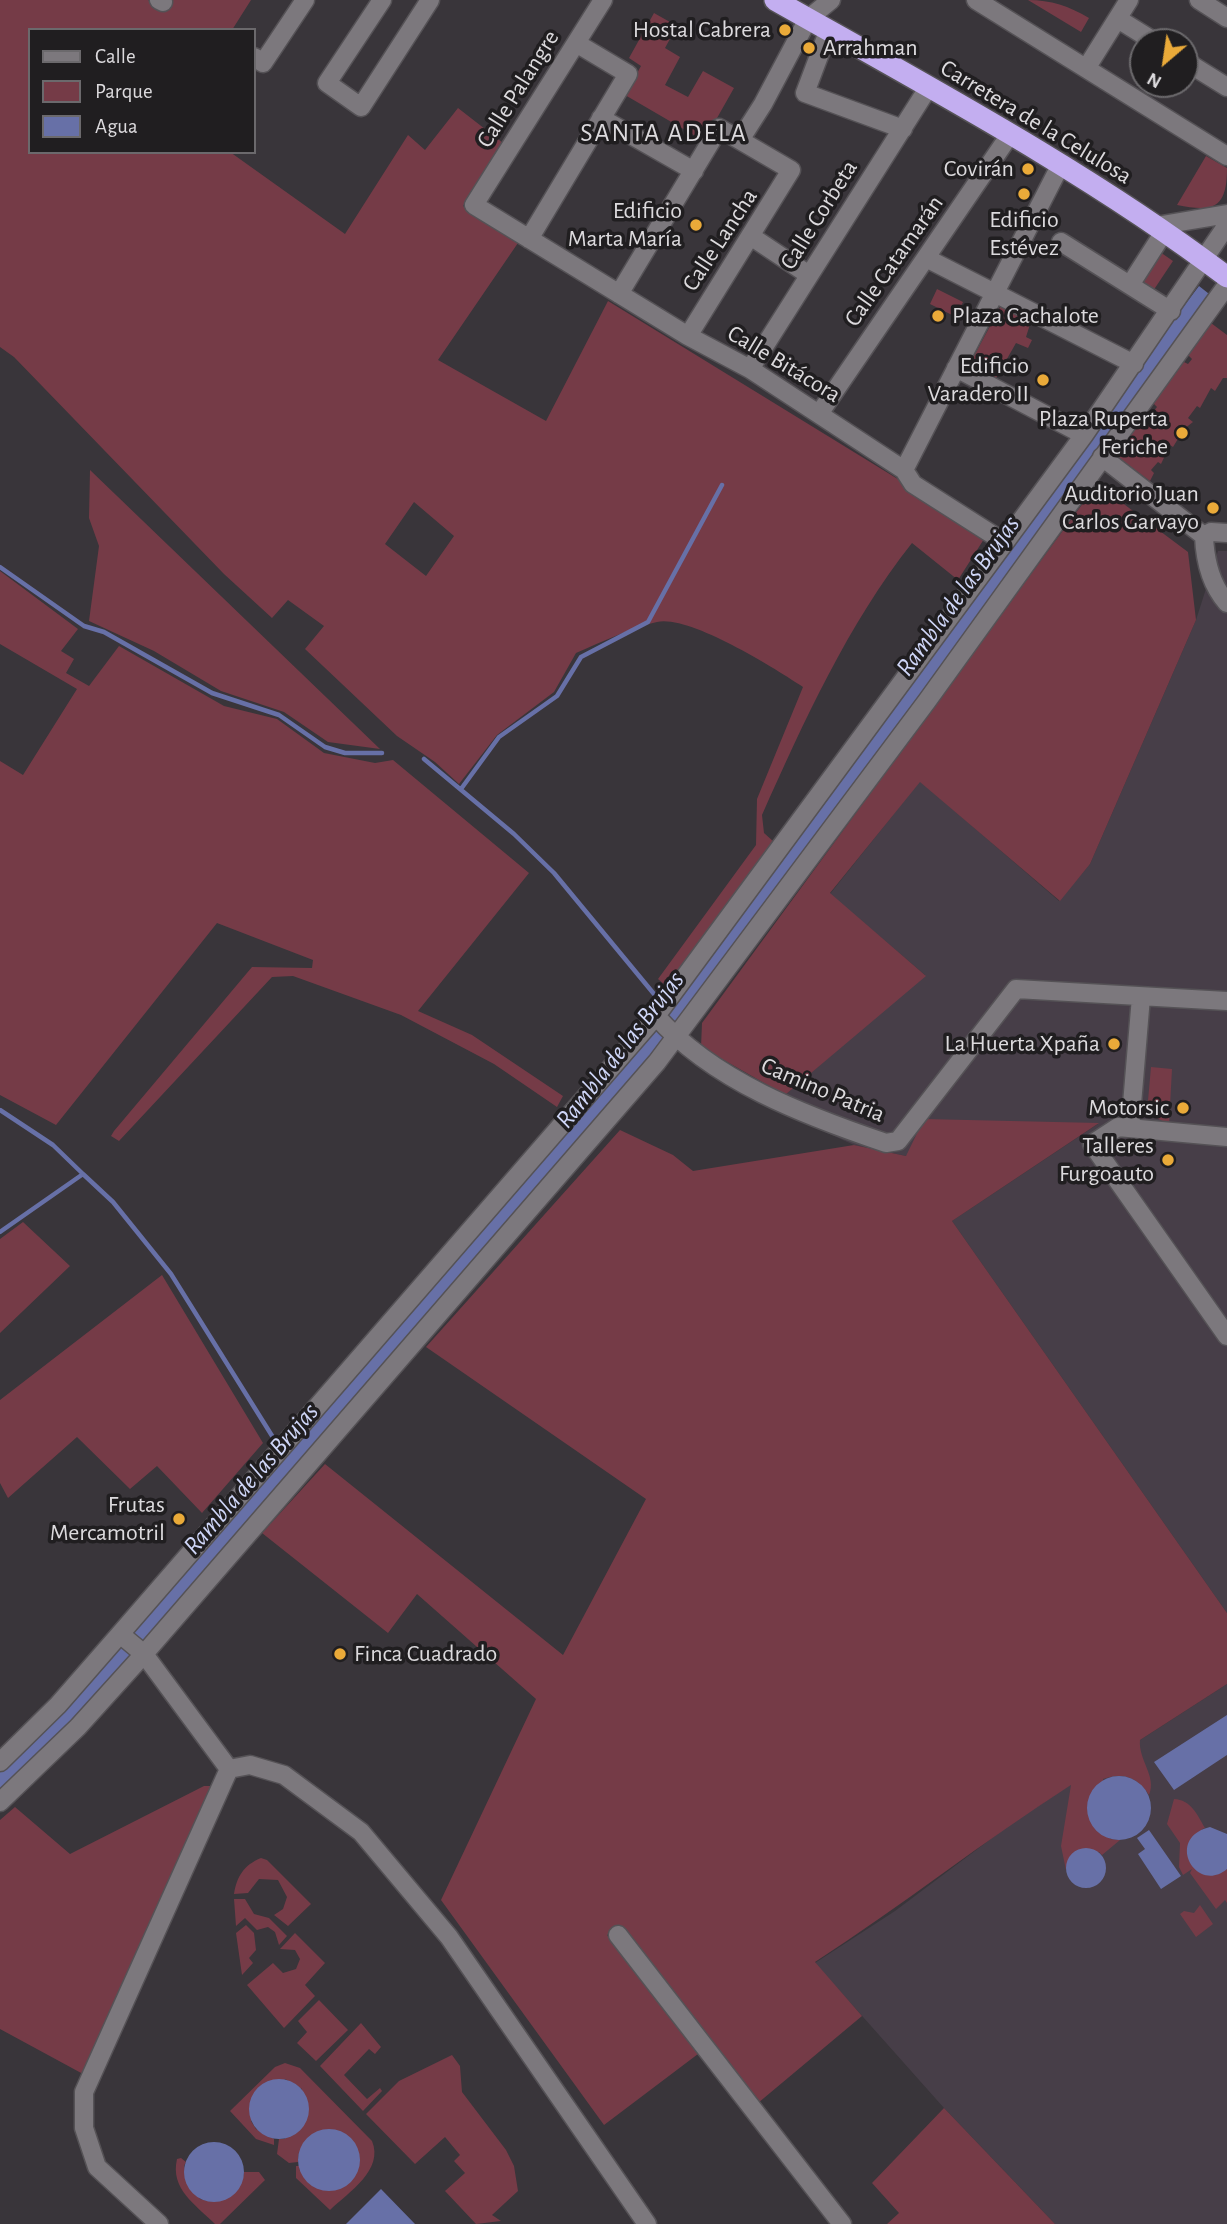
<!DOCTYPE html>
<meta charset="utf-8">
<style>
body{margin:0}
#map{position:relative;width:1227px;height:2224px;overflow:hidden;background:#39353a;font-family:"Alegreya Sans",sans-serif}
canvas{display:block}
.legend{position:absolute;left:28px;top:28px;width:228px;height:126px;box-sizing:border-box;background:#201e20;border:2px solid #6b696c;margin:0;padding:9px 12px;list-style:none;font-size:21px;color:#dcdadd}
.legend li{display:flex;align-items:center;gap:14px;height:35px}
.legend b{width:35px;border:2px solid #6b696c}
.north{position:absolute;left:1129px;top:28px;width:70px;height:70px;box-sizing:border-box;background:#201e20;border:2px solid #6b696c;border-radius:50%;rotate:209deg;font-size:19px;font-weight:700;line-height:28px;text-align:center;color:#dcdadd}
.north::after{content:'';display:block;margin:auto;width:24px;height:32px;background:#eaaa39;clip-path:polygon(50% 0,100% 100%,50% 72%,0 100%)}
</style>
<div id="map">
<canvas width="1227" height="2224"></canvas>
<ul class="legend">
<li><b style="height:9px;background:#7c787d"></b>Calle</li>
<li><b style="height:19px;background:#753b47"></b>Parque</li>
<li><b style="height:19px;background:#6770a7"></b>Agua</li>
</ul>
<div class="north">N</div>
</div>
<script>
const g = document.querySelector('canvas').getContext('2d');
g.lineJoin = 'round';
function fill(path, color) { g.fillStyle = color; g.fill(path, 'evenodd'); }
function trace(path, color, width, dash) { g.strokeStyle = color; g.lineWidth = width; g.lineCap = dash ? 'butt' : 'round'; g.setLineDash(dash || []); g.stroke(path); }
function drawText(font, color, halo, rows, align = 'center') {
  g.font = font + ' "Alegreya Sans",sans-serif'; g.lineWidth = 7; g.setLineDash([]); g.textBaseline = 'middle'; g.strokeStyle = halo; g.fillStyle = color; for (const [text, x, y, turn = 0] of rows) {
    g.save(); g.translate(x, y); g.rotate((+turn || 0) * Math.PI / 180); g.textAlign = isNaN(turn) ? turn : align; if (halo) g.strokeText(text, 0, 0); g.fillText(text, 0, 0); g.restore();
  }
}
fill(new Path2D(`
 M 1218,551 L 1227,551 L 1227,1613 L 952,1221 L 1098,1124 L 906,1156 L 854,1145 L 823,1131 L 785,1095 L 925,975 L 830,894 L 920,781 L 1059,901 L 1090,864 L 1196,620 Z
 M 1227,1684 L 1227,2224 L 1055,2224 L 944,2108 L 815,1963 L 895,1911 L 1016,1820 Z`), '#473e48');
fill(new Path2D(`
 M 0,0 L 148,0 L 164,9 L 170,0 L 251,0 L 232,30 L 30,30 L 30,152 L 230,152 L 345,234 L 408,135 L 425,150 L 458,108 L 503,143 L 463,206 L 520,240 L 438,360 L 546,421 L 608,301 L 901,481 L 984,539 L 958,580 L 912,543 C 848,624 804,721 762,815 L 764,833 L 774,842 L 666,986 L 658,979 L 756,845 L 757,799 L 803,687 C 774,668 690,615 657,622 C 630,628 602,642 576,653 L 554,692 L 497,735 L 459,784 L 435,762 L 397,736 L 305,649 L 324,626 L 288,600 L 272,618 L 224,574 L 14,357 L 0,347 ZM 414,502 L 454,536 L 426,576 L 385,544 Z
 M 1028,0 C 1051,0 1069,6 1089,18 L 1081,32 Z
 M 654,13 L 677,26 L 665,48 L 680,57 L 665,85 L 688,97 L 703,71 L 734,88 L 704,141 L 625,95 L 641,66 L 629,58 Z
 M 1206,156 L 1227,168 C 1227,207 1215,213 1177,205 Z
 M 1160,252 L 1173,261 L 1151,294 L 1138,285 Z
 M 937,289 L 963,302 L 956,317 L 930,304 Z
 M 1003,302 L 1032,318 L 1026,337 L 1032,340 L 1028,348 L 1016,343 L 995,380 L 968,367 Z
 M 1211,323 L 1227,335 L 1227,378 L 1223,378 L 1215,391 L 1211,388 L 1200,408 L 1197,406 L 1188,418 L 1193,422 L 1184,429 L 1173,447 L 1170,445 L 1161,464 L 1158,462 L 1151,470 L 1154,473 L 1150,481 L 1119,458 L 1122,454 L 1118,451 L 1148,410 L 1152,413 L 1157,407 L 1153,403 L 1184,362 L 1188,364 L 1192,359 L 1188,355 Z
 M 90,470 L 380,749 L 328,742 L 284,712 L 221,691 L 154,651 L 89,621 L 99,546 L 89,518 Z
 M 1097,484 L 1188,552 L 1196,620 L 1090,864 L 1060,901 L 920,782 L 830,893 L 926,976 L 785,1095 L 701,1047 L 702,1023 Z
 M 0,571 L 78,629 L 61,651 L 74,659 L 66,673 L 89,686 L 119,646 L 224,706 L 277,719 L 324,753 L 375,763 L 393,760 L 529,873 L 418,1011 L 472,1035 L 563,1096 L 557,1107 L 494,1064 L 401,1015 L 293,976 L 272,977 L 119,1141 L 111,1136 L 114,1131 L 252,967 L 312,968 L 313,960 L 217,923 L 56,1125 L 0,1095 L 0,761 L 23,775 L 77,689 L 0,644 Z
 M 1151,1067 L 1172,1069 L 1169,1125 L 1147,1112 Z
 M 924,1119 L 1099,1123 L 952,1221 L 1227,1613 L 1227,1684 L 1140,1740 C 1138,1760 1157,1776 1149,1795 C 1138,1777 1123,1772 1103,1779 L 1110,1839 L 1120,1840 L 1102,1855 L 1099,1852 L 1067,1863 L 1066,1870 L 1061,1846 L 1071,1785 C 983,1841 902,1906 815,1962 L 862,2016 L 758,2103 L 618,1927 L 607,1935 L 698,2054 L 604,2125 L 441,1900 L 536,1699 L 417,1594 L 388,1633 L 262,1533 L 325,1464 L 563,1655 L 646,1499 L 426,1347 L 620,1130 L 673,1155 L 693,1171 L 854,1145 L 906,1156 Z
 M 23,1222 L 70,1266 L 0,1333 L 0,1239 Z
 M 162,1275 L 263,1443 L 202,1513 L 157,1466 L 130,1489 L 77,1437 L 8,1498 L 0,1483 L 0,1400 Z
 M 204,1786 L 211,1786 L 83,2074 L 0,2029 L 0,1820 L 15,1807 L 70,1854 Z
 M 1174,1799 C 1191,1800 1197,1814 1205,1828 L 1202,1829 L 1207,1875 L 1227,1869 L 1227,1903 L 1225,1900 L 1216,1909 L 1190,1873 L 1192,1869 L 1183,1875 L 1179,1867 L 1180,1843 L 1167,1824 Z
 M 261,1858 L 267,1860 L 311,1904 L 288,1926 L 274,1915 L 283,1909 L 287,1897 L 278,1880 L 259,1879 L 248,1893 L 234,1894 C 237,1876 244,1865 261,1858 Z
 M 234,1899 L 245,1899 L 254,1914 L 269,1918 L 287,1936 L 279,1945 L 275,1932 L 268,1927 L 257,1930 L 245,1918 L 236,1926 Z
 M 1200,1905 L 1213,1924 L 1196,1937 L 1180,1914 L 1184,1911 L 1194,1913 Z
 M 246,1925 L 254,1933 L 256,1950 L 249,1958 L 253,1963 L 242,1975 L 236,1933 Z
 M 295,1933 L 325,1963 L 305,1985 L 315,1996 L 284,2028 L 247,1985 L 273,1963 L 283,1973 L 296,1969 L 300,1959 L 295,1950 L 280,1949 Z
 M 319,2000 L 348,2030 L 316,2061 L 297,2043 L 307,2032 L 298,2021 Z
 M 361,2023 L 381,2047 L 375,2054 L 369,2049 L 344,2075 L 367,2099 L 380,2088 L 382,2091 L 363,2111 L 320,2066 Z
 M 452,2055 L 460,2066 L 462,2092 L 506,2150 L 514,2166 L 518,2191 L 492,2215 L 501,2221 L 476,2224 L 445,2191 L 465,2173 L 454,2161 L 460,2155 L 445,2137 L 415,2164 L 366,2114 L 399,2081 Z
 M 285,2063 L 300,2068 L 372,2141 C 384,2170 349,2192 330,2210 L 296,2178 L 296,2166 L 299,2166 L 300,2171 L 299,2152 L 298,2162 L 289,2163 L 277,2154 L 279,2139 L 285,2139 L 302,2089 L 285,2079 L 251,2121 L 256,2129 L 274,2139 L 274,2145 L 256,2139 L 230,2111 L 275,2067 Z
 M 944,2108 L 1055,2224 L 887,2224 L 899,2213 L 872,2183 Z
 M 181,2158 L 186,2162 L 184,2166 L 200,2199 C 220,2205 241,2193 244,2172 L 259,2172 L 265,2180 L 220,2224 L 215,2224 C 195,2204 170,2189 177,2159 Z`), '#753b47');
fill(new Path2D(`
 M 1199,286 L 1213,297 L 679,1024 L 140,1651 L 0,1796 L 0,1771 L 27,1745 L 534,1170 Z
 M 1227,1715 L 1227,1755 L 1174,1790 L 1154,1762 Z
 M1087 1808a32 32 0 1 1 64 0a32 32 0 1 1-64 0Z
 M 1210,1827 L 1227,1834 L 1227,1869 C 1196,1895 1164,1838 1210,1827 Z
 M 1149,1830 L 1181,1876 L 1161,1889 L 1138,1854 L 1145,1849 L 1137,1838 Z
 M1066 1868a20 20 0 1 1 40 0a20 20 0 1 1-40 0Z
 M249 2109a30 30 0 1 1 60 0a30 30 0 1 1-60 0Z
 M298 2160a31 31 0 1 1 62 0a31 31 0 1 1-62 0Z
 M184 2172a30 30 0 1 1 60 0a30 30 0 1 1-60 0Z
 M 381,2189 L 415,2224 L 346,2224 Z`), '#6770a7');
trace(new Path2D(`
 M 0,567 L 84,626 L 104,632 L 212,693 L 279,715 L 325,747 L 345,753 L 382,753
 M 424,759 L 514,834 L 554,873 L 654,994
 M 461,789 L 499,737 L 557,696 L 581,657 L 648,622 L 722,485
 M 0,1110 L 53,1145 L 83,1174
 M 0,1232 L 83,1174 L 113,1202 L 171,1274 L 274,1439`), '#6770a7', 4.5);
const minor = new Path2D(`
 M 159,0 L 163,2
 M 382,0 L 327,83 L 361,107 L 430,0
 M 603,0 L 474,205 L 688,336 L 750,369 L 904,470 L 913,484 L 1004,542
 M 976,0 L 1227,156
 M 1199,0 L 1227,18
 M 1118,19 L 1155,42
 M 828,32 L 805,93 L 903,129
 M 254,57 L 263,63 L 305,0
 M 1185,61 L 1227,87
 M 1087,67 L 1129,0
 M 601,118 L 694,171
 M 740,140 L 763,104 L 808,19 L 831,0
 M 1156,226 L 1227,214
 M 752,237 L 809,275
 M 529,239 L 628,74 L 576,43
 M 1061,242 L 1171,311
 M 926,258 L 1134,364
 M 1130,285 L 1164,232
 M 619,294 L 719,128 L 791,170 L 688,336
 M 956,368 L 1084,435
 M 750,369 L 928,88
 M 819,414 L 1009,136
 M 1102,457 L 1204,536
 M 904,470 L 1060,166
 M 1204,536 C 1205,561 1211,585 1227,603
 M 1204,536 L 1211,532 L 1227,533
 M 656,1016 C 713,1081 806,1116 886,1143 L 898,1141 L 1016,989 L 1227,1001
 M 1130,1128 L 1141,997
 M 1227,1137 L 1118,1127 L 1092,1144 L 1227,1336
 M 120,1634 L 144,1654 L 229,1769
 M 0,1762 L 58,1705 L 120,1634 L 656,1016 L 1084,435 L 1227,225
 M 229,1769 L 250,1765 L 284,1775 L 361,1832 L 449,1937 L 647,2224
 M 0,1802 L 78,1727 L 144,1654 L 657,1062 L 927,701 L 1227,285
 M 618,1935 L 842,2224
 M 159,2224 L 97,2167 L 84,2128 L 84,2092 L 229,1769`);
const highway = new Path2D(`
 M 775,0 C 925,85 1090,173 1227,277`);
trace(minor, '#555256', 21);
trace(highway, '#555256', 24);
trace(minor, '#7c787d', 18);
trace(highway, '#c3aef0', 21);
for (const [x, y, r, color] of [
 [785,30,7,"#eaaa39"],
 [809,48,7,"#eaaa39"],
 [1028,169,7,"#eaaa39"],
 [1024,194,7,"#eaaa39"],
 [696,225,7,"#eaaa39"],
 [938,316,7,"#eaaa39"],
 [1043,380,7,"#eaaa39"],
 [1182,433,7,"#eaaa39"],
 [1213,508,7,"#eaaa39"],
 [1114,1044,7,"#eaaa39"],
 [1183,1108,7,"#eaaa39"],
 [1168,1160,7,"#eaaa39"],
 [179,1519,7,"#eaaa39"],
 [340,1654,7,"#eaaa39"]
]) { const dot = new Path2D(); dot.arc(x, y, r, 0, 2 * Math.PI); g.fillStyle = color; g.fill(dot); trace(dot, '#201e20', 2.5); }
drawText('24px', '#dcdadd', '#201e20', [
 ["Hostal Cabrera",771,30],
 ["Arrahman",823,48,"left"],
 ["Covirán",1014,169],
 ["Edificio",682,211],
 ["Marta María",682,239],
 ["Edificio",1024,220,"center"],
 ["Estévez",1024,248,"center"],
 ["Plaza Cachalote",952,316,"left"],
 ["Edificio",1029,366],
 ["Varadero II",1029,394],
 ["Plaza Ruperta",1168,419],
 ["Feriche",1168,447],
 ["Auditorio Juan",1199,494],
 ["Carlos Garvayo",1199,522],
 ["La Huerta Xpaña",1100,1044],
 ["Motorsic",1169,1108],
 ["Talleres",1154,1146],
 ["Furgoauto",1154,1174],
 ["Frutas",165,1505],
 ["Mercamotril",165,1533],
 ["Finca Cuadrado",354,1654,"left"]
], 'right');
drawText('24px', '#dcdadd', '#201e20', [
 ["Calle Palangre",518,89,-58],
 ["Carretera de la Celulosa",1036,122,31],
 ["Calle Corbeta",819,215,-58],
 ["Calle Lancha",720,240,-57],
 ["Calle Catamarán",894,261,-55],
 ["Calle Bitácora",784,364,31],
 ["Camino Patria",823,1090,23]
]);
g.letterSpacing = '2px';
drawText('26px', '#dcdadd', '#201e20', [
 ["SANTA ADELA",664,133]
]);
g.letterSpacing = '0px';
drawText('italic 26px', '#cfd6f7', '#201e20', [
 ["Rambla de las Brujas",958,596,-54],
 ["Rambla de las Brujas",620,1050,-52],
 ["Rambla de las Brujas",251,1479,-49]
]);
</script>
